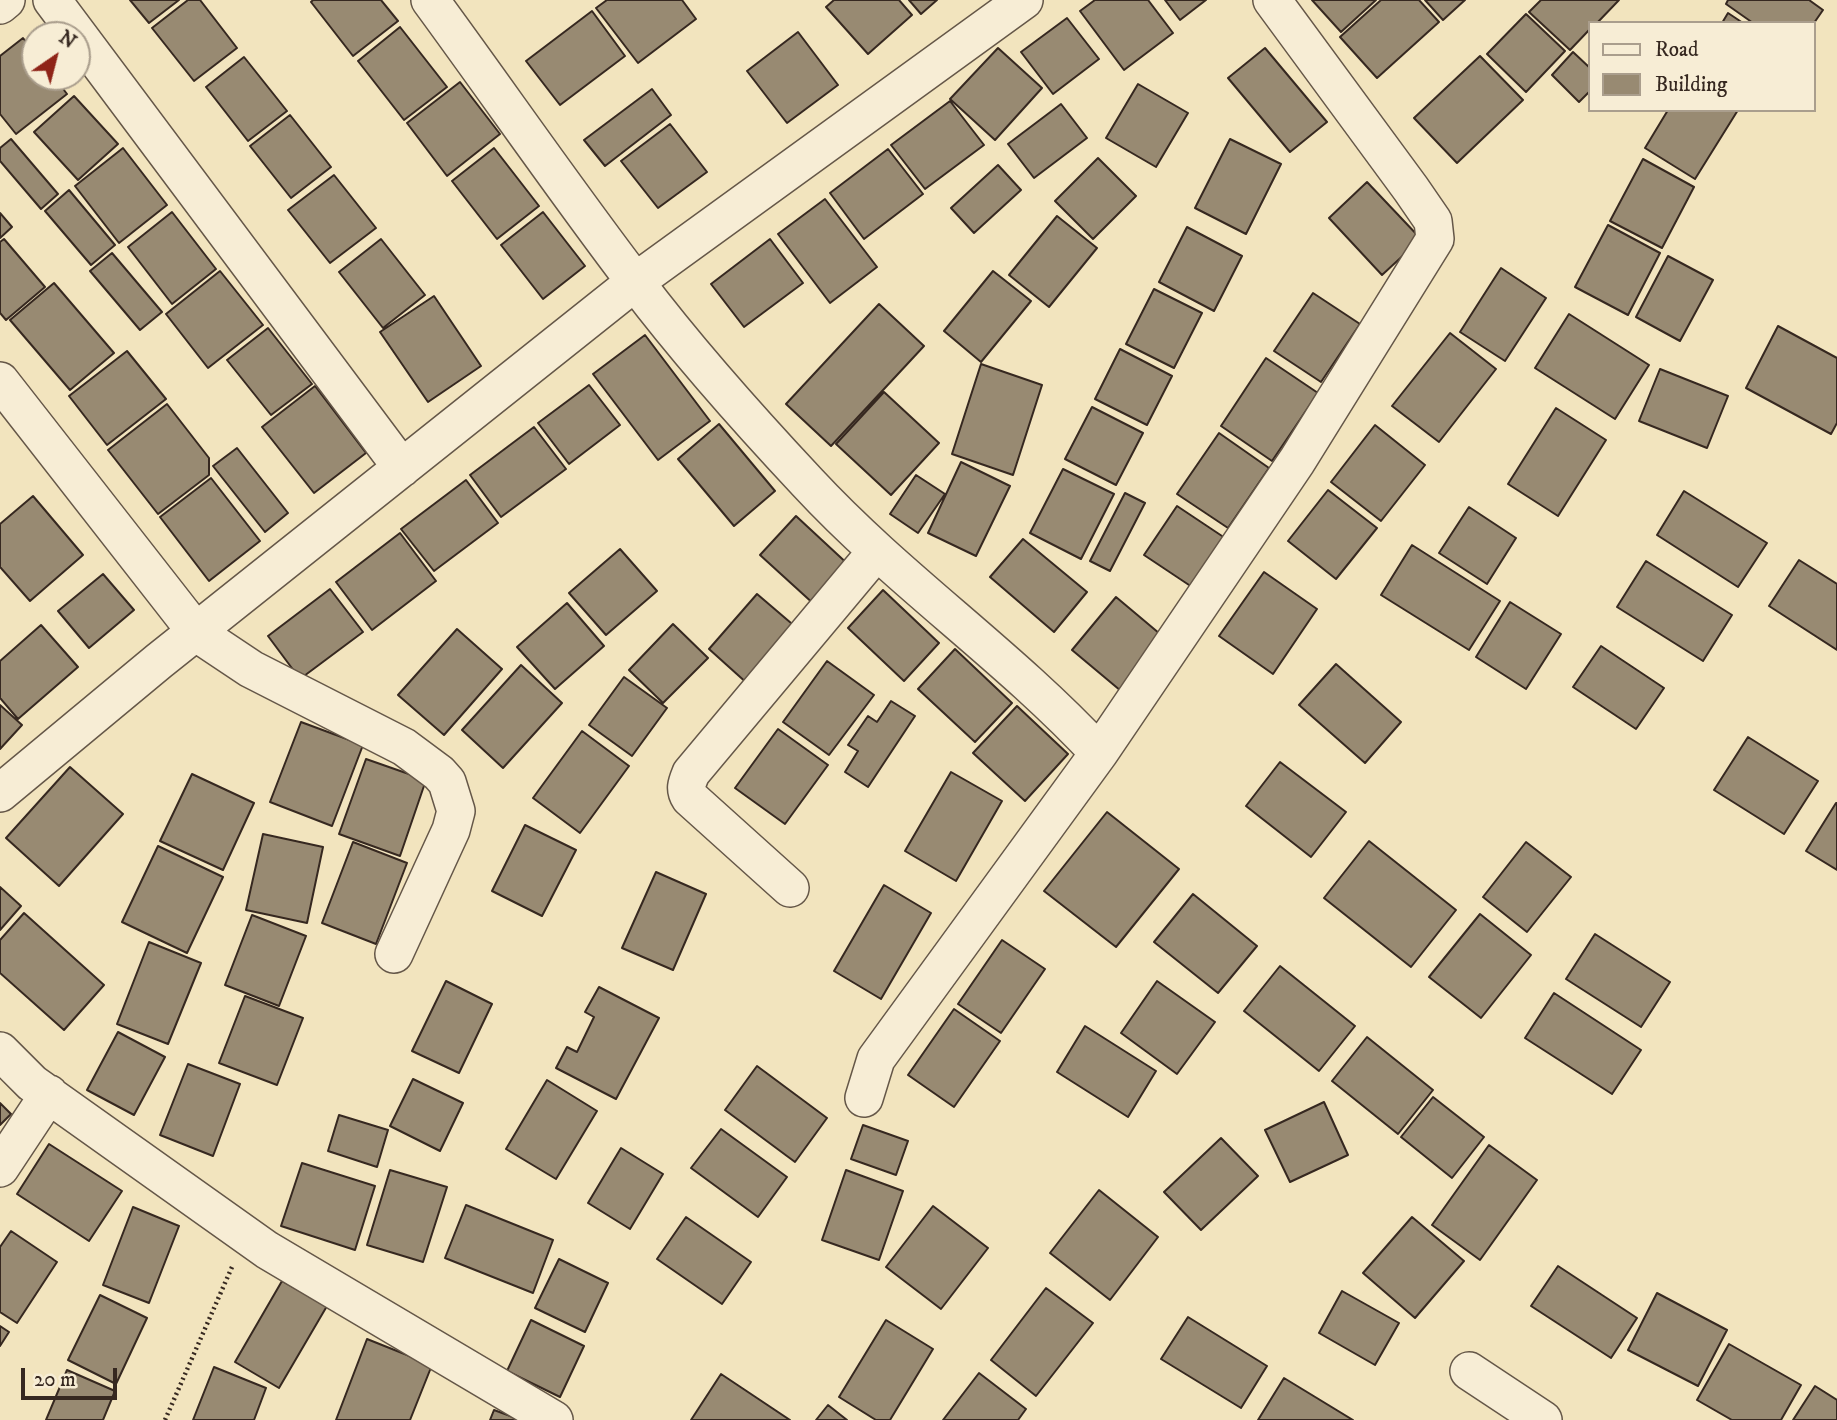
<!DOCTYPE html>
<style>
body{margin:0}
#map{position:relative;width:1837px;height:1420px;overflow:hidden;background:#f2e4be;font-family:"IM FELL DW Pica",serif}
canvas{display:block}
.legend{position:absolute;left:1588px;top:21px;width:228px;height:91px;box-sizing:border-box;background:#f7edd5;border:2px solid #aa9e8d;margin:0;padding:9px 12px;list-style:none;font-size:21px;color:#362820}
.legend li{display:flex;align-items:center;gap:14px;height:35px}
.legend b{width:35px;border:2px solid #aa9e8d}
.north{position:absolute;left:21px;top:21px;width:70px;height:70px;box-sizing:border-box;background:#f7edd5;border:2px solid #aa9e8d;border-radius:50%;rotate:35deg;font-size:19px;font-weight:700;line-height:28px;text-align:center;color:#362820}
.north::after{content:'';display:block;margin:auto;width:24px;height:32px;background:#8f2418;clip-path:polygon(50% 0,100% 100%,50% 72%,0 100%)}
.scale{position:absolute;left:21px;top:1368px;width:96px;height:32px;box-sizing:border-box;border:4px solid #362820;border-top:0;padding-left:9px;font-size:21px;line-height:24px;white-space:nowrap;color:#362820;-webkit-text-stroke:5px #f7edd5;paint-order:stroke}
</style>
<div id="map">
<canvas width="1837" height="1420"></canvas>
<ul class="legend">
<li><b style="height:9px;background:#f7edd5"></b>Road</li>
<li><b style="height:19px;background:#988a72"></b>Building</li>
</ul>
<div class="north">N</div>
<div class="scale">20 m</div>
</div>
<script>
const g = document.querySelector('canvas').getContext('2d');
g.lineJoin = 'round';
function fill(path, color) { g.fillStyle = color; g.fill(path, 'evenodd'); }
function trace(path, color, width, dash) { g.strokeStyle = color; g.lineWidth = width; g.lineCap = dash ? 'butt' : 'round'; g.setLineDash(dash || []); g.stroke(path); }
const building = new Path2D(`
 M 130,0 L 179,0 L 149,23 Z
 M 188,0 L 200,0 L 237,48 L 194,81 L 152,28 Z
 M 313,0 L 381,0 L 398,21 L 353,56 L 311,2 Z
 M 607,0 L 682,0 L 696,19 L 638,63 L 596,8 Z
 M 834,0 L 899,0 L 912,15 L 868,54 L 826,7 Z
 M 909,0 L 937,0 L 921,14 Z
 M 1095,0 L 1148,0 L 1173,33 L 1124,70 L 1080,11 Z
 M 1165,0 L 1206,0 L 1180,20 Z
 M 1312,0 L 1376,0 L 1341,32 Z
 M 1381,0 L 1419,0 L 1439,22 L 1377,78 L 1340,37 Z
 M 1425,0 L 1465,0 L 1443,20 Z
 M 1541,0 L 1619,0 L 1597,23 L 1590,23 L 1590,29 L 1570,50 L 1529,12 Z
 M 1728,0 L 1809,0 L 1823,10 L 1814,23 L 1753,23 L 1726,4 Z
 M 592,11 L 625,56 L 560,105 L 526,61 Z
 M 1728,13 L 1743,23 L 1722,23 Z
 M 1526,14 L 1565,51 L 1526,92 L 1487,54 Z
 M 1067,18 L 1099,59 L 1053,94 L 1021,52 Z
 M 400,27 L 447,87 L 404,120 L 358,61 Z
 M 798,32 L 838,85 L 787,123 L 747,71 Z
 M 23,38 L 35,53 L 35,77 L 54,77 L 67,94 L 16,134 L 0,114 L 0,56 Z
 M 998,48 L 1042,88 L 995,140 L 950,99 Z
 M 1265,48 L 1327,122 L 1290,152 L 1228,78 Z
 M 1573,52 L 1590,68 L 1590,91 L 1579,102 L 1552,75 Z
 M 1480,56 L 1523,100 L 1457,163 L 1414,118 Z
 M 244,57 L 287,111 L 248,141 L 206,87 Z
 M 460,82 L 500,134 L 447,176 L 407,123 Z
 M 1138,84 L 1188,113 L 1156,167 L 1106,138 Z
 M 652,89 L 671,115 L 605,166 L 584,140 Z
 M 74,96 L 118,144 L 78,180 L 34,132 Z
 M 950,101 L 984,145 L 925,189 L 891,145 Z
 M 1061,104 L 1087,138 L 1034,178 L 1008,144 Z
 M 1668,110 L 1738,110 L 1695,179 L 1645,148 Z
 M 290,115 L 331,167 L 291,198 L 250,146 Z
 M 670,124 L 707,172 L 658,208 L 621,161 Z
 M 11,139 L 58,194 L 41,209 L 0,161 L 0,148 Z
 M 1230,139 L 1281,164 L 1246,234 L 1195,208 Z
 M 123,148 L 167,205 L 119,243 L 75,186 Z
 M 494,148 L 539,206 L 497,239 L 452,181 Z
 M 888,149 L 923,194 L 864,239 L 830,193 Z
 M 1098,158 L 1136,196 L 1093,239 L 1055,201 Z
 M 1643,159 L 1694,187 L 1662,248 L 1610,221 Z
 M 998,165 L 1021,190 L 974,233 L 951,208 Z
 M 334,175 L 376,228 L 330,263 L 288,210 Z
 M 1367,182 L 1421,239 L 1382,275 L 1329,218 Z
 M 69,190 L 115,245 L 91,265 L 45,211 Z
 M 825,199 L 877,267 L 830,303 L 778,234 Z
 M 172,212 L 216,269 L 172,304 L 128,247 Z
 M 543,212 L 585,266 L 543,299 L 501,245 Z
 M 0,213 L 12,227 L 0,238 Z
 M 1057,216 L 1097,248 L 1049,307 L 1009,275 Z
 M 1608,225 L 1660,253 L 1628,315 L 1575,287 Z
 M 1187,227 L 1242,256 L 1214,311 L 1159,282 Z
 M 4,239 L 45,287 L 6,320 L 0,313 L 0,242 Z
 M 381,239 L 425,295 L 383,328 L 339,272 Z
 M 770,239 L 803,283 L 744,327 L 711,284 Z
 M 112,253 L 162,312 L 140,330 L 90,271 Z
 M 1668,256 L 1713,280 L 1680,341 L 1636,317 Z
 M 1501,268 L 1546,298 L 1505,361 L 1460,332 Z
 M 220,271 L 263,325 L 208,368 L 166,314 Z
 M 993,271 L 1031,301 L 981,362 L 944,331 Z
 M 54,283 L 114,353 L 70,390 L 10,320 Z
 M 1154,289 L 1202,313 L 1174,368 L 1126,344 Z
 M 1313,293 L 1360,324 L 1321,382 L 1274,351 Z
 M 434,296 L 481,366 L 428,402 L 380,332 Z
 M 879,304 L 924,346 L 831,446 L 786,404 Z
 M 1569,314 L 1649,365 L 1615,419 L 1535,368 Z
 M 1778,326 L 1837,358 L 1837,423 L 1831,434 L 1746,388 Z
 M 268,328 L 312,384 L 271,415 L 227,360 Z
 M 1450,333 L 1496,369 L 1439,442 L 1392,406 Z
 M 645,335 L 710,421 L 658,460 L 593,374 Z
 M 1120,349 L 1172,376 L 1147,425 L 1095,399 Z
 M 127,351 L 166,399 L 107,445 L 69,396 Z
 M 1266,358 L 1318,393 L 1272,461 L 1221,426 Z
 M 981,364 L 1042,385 L 1013,475 L 952,454 Z
 M 1660,369 L 1728,396 L 1707,448 L 1639,421 Z
 M 589,385 L 620,425 L 569,464 L 538,423 Z
 M 315,386 L 366,453 L 314,493 L 262,427 Z
 M 884,392 L 939,443 L 891,495 L 836,444 Z
 M 167,404 L 209,458 L 209,475 L 158,514 L 108,450 Z
 M 1092,407 L 1143,433 L 1116,485 L 1065,459 Z
 M 1556,408 L 1606,440 L 1558,516 L 1508,484 Z
 M 719,424 L 775,491 L 734,526 L 678,459 Z
 M 1375,425 L 1425,465 L 1381,521 L 1331,482 Z
 M 534,427 L 566,469 L 501,517 L 470,475 Z
 M 1219,433 L 1269,468 L 1228,528 L 1177,494 Z
 M 237,448 L 288,513 L 265,532 L 213,466 Z
 M 961,462 L 1010,486 L 976,556 L 928,533 Z
 M 1063,469 L 1114,494 L 1081,559 L 1030,533 Z
 M 916,475 L 945,494 L 918,533 L 890,514 Z
 M 211,478 L 260,541 L 209,581 L 160,517 Z
 M 466,480 L 498,523 L 434,571 L 401,529 Z
 M 1328,490 L 1377,528 L 1336,579 L 1288,541 Z
 M 1684,491 L 1767,543 L 1738,587 L 1657,535 Z
 M 1125,493 L 1145,503 L 1110,571 L 1090,561 Z
 M 33,496 L 83,555 L 30,601 L 0,567 L 0,524 Z
 M 1177,506 L 1225,538 L 1192,587 L 1144,555 Z
 M 1469,507 L 1516,538 L 1487,584 L 1439,553 Z
 M 796,516 L 852,568 L 816,606 L 760,555 Z
 M 400,533 L 436,581 L 372,630 L 336,582 Z
 M 1023,539 L 1087,592 L 1054,632 L 990,577 Z
 M 1412,545 L 1500,601 L 1469,650 L 1381,595 Z
 M 620,549 L 657,591 L 606,635 L 569,593 Z
 M 1799,560 L 1837,584 L 1837,650 L 1769,606 Z
 M 1646,561 L 1732,615 L 1703,661 L 1617,607 Z
 M 1264,572 L 1317,609 L 1273,674 L 1219,636 Z
 M 103,574 L 134,610 L 89,648 L 58,611 Z
 M 330,589 L 363,632 L 300,679 L 268,636 Z
 M 883,590 L 939,643 L 904,681 L 848,628 Z
 M 757,594 L 798,629 L 749,685 L 709,649 Z
 M 1116,597 L 1166,639 L 1121,691 L 1072,650 Z
 M 1510,602 L 1561,634 L 1526,689 L 1476,657 Z
 M 567,603 L 604,646 L 555,689 L 517,647 Z
 M 673,624 L 708,658 L 663,703 L 629,670 Z
 M 41,625 L 78,667 L 18,719 L 0,698 L 0,661 Z
 M 457,629 L 502,669 L 444,735 L 398,695 Z
 M 1601,646 L 1664,688 L 1636,729 L 1573,687 Z
 M 955,649 L 1012,703 L 975,742 L 918,689 Z
 M 827,661 L 874,695 L 829,755 L 783,722 Z
 M 1336,664 L 1401,722 L 1365,763 L 1299,705 Z
 M 521,665 L 562,703 L 503,768 L 462,730 Z
 M 624,677 L 667,708 L 632,756 L 589,725 Z
 M 891,701 L 915,716 L 868,787 L 845,772 L 858,751 L 848,745 L 868,716 L 877,722 Z
 M 0,705 L 22,725 L 0,749 Z
 M 1017,706 L 1068,754 L 1025,801 L 973,753 Z
 M 301,722 L 363,745 L 332,826 L 270,802 Z
 M 778,729 L 828,765 L 785,824 L 735,788 Z
 M 582,731 L 629,766 L 580,833 L 533,798 Z
 M 1748,737 L 1818,781 L 1784,834 L 1714,790 Z
 M 366,759 L 426,780 L 400,856 L 339,834 Z
 M 1280,762 L 1346,812 L 1311,857 L 1246,806 Z
 M 70,767 L 123,814 L 59,886 L 6,838 Z
 M 951,772 L 1002,801 L 956,881 L 905,851 Z
 M 192,774 L 254,803 L 223,870 L 160,841 Z
 M 1836,803 L 1837,803 L 1837,870 L 1806,851 Z
 M 1107,812 L 1179,869 L 1116,947 L 1044,891 Z
 M 525,825 L 576,850 L 542,916 L 492,891 Z
 M 263,834 L 323,847 L 307,923 L 246,910 Z
 M 1369,841 L 1456,910 L 1411,967 L 1324,898 Z
 M 353,842 L 407,863 L 376,944 L 322,923 Z
 M 1526,842 L 1571,877 L 1527,932 L 1483,897 Z
 M 158,846 L 223,877 L 187,953 L 122,922 Z
 M 656,872 L 706,894 L 673,970 L 622,948 Z
 M 884,885 L 931,913 L 881,999 L 834,971 Z
 M 0,887 L 21,906 L 0,930 Z
 M 1193,894 L 1257,946 L 1218,993 L 1154,942 Z
 M 24,913 L 104,985 L 64,1030 L 0,973 L 0,940 Z
 M 1480,914 L 1531,955 L 1481,1018 L 1429,977 Z
 M 252,915 L 306,936 L 279,1006 L 225,985 Z
 M 1595,934 L 1670,982 L 1641,1027 L 1566,979 Z
 M 1002,940 L 1045,969 L 1001,1033 L 958,1004 Z
 M 149,942 L 201,963 L 168,1044 L 117,1024 Z
 M 1280,966 L 1355,1026 L 1319,1071 L 1244,1011 Z
 M 446,981 L 492,1004 L 459,1073 L 412,1051 Z
 M 1157,981 L 1215,1022 L 1177,1074 L 1121,1033 Z
 M 599,987 L 659,1018 L 616,1099 L 556,1068 L 567,1047 L 577,1052 L 594,1017 L 585,1012 Z
 M 1554,993 L 1641,1050 L 1612,1094 L 1525,1038 Z
 M 245,996 L 303,1018 L 277,1085 L 219,1063 Z
 M 954,1009 L 1000,1041 L 954,1107 L 908,1075 Z
 M 1085,1026 L 1156,1071 L 1128,1117 L 1057,1072 Z
 M 118,1032 L 165,1057 L 134,1115 L 87,1090 Z
 M 1367,1037 L 1433,1090 L 1398,1134 L 1332,1081 Z
 M 188,1064 L 240,1084 L 213,1156 L 160,1135 Z
 M 757,1066 L 827,1118 L 795,1162 L 725,1110 Z
 M 413,1079 L 463,1103 L 440,1151 L 390,1126 Z
 M 547,1080 L 597,1111 L 556,1179 L 506,1149 Z
 M 1433,1097 L 1484,1137 L 1452,1178 L 1401,1137 Z
 M 1324,1102 L 1348,1155 L 1290,1182 L 1265,1130 Z
 M 0,1103 L 11,1114 L 0,1125 Z
 M 339,1115 L 388,1130 L 377,1167 L 328,1151 Z
 M 863,1125 L 908,1141 L 896,1175 L 851,1159 Z
 M 721,1129 L 787,1177 L 758,1217 L 691,1168 Z
 M 1221,1138 L 1258,1176 L 1201,1230 L 1164,1192 Z
 M 49,1144 L 122,1191 L 89,1241 L 17,1194 Z
 M 1489,1145 L 1537,1180 L 1480,1260 L 1432,1225 Z
 M 621,1148 L 663,1174 L 630,1229 L 588,1203 Z
 M 302,1163 L 375,1186 L 355,1250 L 281,1226 Z
 M 390,1170 L 447,1187 L 423,1262 L 367,1245 Z
 M 846,1170 L 903,1191 L 879,1260 L 822,1240 Z
 M 1099,1190 L 1158,1237 L 1110,1300 L 1050,1253 Z
 M 466,1205 L 553,1240 L 533,1293 L 445,1258 Z
 M 933,1206 L 988,1248 L 941,1309 L 886,1267 Z
 M 133,1207 L 179,1226 L 149,1303 L 103,1285 Z
 M 686,1217 L 751,1262 L 722,1304 L 657,1259 Z
 M 1412,1217 L 1464,1261 L 1415,1318 L 1363,1273 Z
 M 11,1231 L 57,1262 L 17,1323 L 0,1312 L 0,1247 Z
 M 559,1259 L 608,1283 L 585,1332 L 535,1308 Z
 M 1558,1266 L 1637,1318 L 1611,1358 L 1531,1306 Z
 M 282,1281 L 327,1306 L 279,1388 L 235,1362 Z
 M 1046,1288 L 1093,1323 L 1036,1396 L 991,1360 Z
 M 1342,1291 L 1399,1323 L 1375,1365 L 1319,1333 Z
 M 1657,1293 L 1727,1330 L 1698,1386 L 1628,1350 Z
 M 100,1295 L 147,1318 L 116,1384 L 68,1360 Z
 M 1188,1317 L 1267,1366 L 1241,1408 L 1161,1359 Z
 M 531,1320 L 584,1346 L 560,1397 L 507,1371 Z
 M 886,1320 L 933,1349 L 890,1420 L 876,1420 L 839,1397 Z
 M 0,1326 L 9,1332 L 0,1346 Z
 M 367,1339 L 432,1365 L 410,1420 L 336,1420 Z
 M 1729,1344 L 1801,1385 L 1781,1420 L 1732,1420 L 1697,1400 Z
 M 214,1367 L 266,1388 L 254,1420 L 193,1420 Z
 M 67,1370 L 115,1391 L 103,1420 L 46,1420 Z
 M 979,1373 L 1026,1409 L 1018,1420 L 943,1420 Z
 M 721,1374 L 790,1420 L 691,1420 Z
 M 1284,1378 L 1353,1420 L 1258,1420 Z
 M 1815,1386 L 1837,1400 L 1837,1420 L 1793,1420 Z
 M 828,1405 L 847,1420 L 816,1420 Z
 M 494,1410 L 521,1420 L 490,1420 Z`);
fill(building, '#988a72');
trace(building, '#362820', 2);
const street = new Path2D(`
 M 52,0 L 402,468
 M 430,0 C 499,94 565,190 636,283 C 689,353 748,419 808,483 C 898,580 1009,656 1099,753
 M 0,5 L 6,0
 M 0,381 L 197,633 L 251,669 L 404,747 L 439,773 L 447,782 L 456,811 L 451,830 L 394,954
 M 0,793 L 159,661 L 635,282 L 1024,0
 M 790,888 L 690,798 C 684,789 687,783 691,773 L 876,552
 M 0,1051 L 32,1083 L 267,1250 L 554,1420
 M 864,1098 L 876,1059 L 1099,753 L 1297,461 L 1435,239 L 1433,221 L 1411,189 L 1272,0
 M 0,1168 L 49,1094
 M 1469,1371 L 1543,1420`);
trace(street, '#655748', 40);
trace(new Path2D(`
 M 165,1420 L 232,1267`), '#362820', 4.5, [2, 3.5]);
trace(street, '#f7edd5', 37);
</script>
